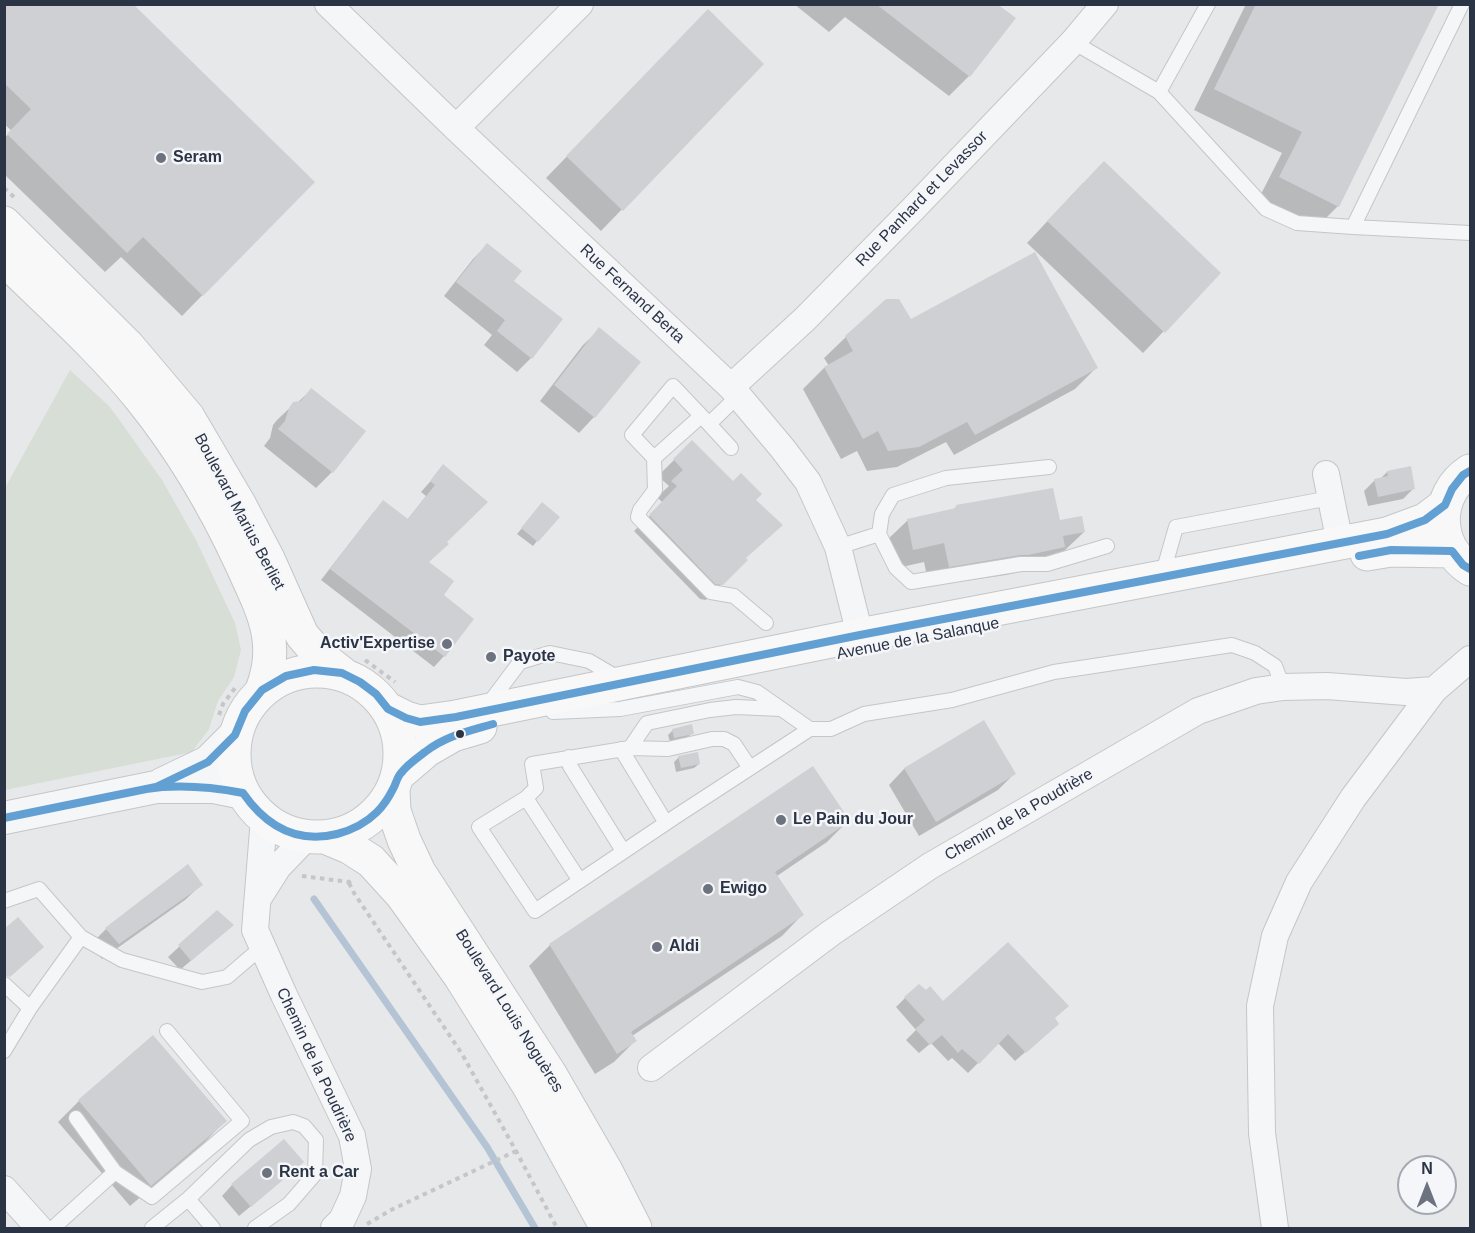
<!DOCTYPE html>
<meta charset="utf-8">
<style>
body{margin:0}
#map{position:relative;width:1475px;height:1233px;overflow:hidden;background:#e6e8ea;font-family:Arial,sans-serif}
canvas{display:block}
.frame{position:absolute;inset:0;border:6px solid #2b3445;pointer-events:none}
.north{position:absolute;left:1397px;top:1155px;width:60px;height:60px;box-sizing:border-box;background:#f4f6f9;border:2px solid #a4a8b1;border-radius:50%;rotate:0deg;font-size:16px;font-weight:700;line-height:24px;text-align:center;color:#2b3445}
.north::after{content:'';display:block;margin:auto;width:21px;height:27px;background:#6c737f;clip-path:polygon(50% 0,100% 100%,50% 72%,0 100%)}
</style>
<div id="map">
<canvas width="1475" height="1233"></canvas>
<div class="frame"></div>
<div class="north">N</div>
</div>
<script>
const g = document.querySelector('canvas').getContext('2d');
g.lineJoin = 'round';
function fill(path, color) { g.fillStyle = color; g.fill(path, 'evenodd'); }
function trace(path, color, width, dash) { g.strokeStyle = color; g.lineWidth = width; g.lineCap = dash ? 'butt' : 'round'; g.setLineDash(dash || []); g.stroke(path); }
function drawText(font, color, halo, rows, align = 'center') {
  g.font = font + ' Arial,sans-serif'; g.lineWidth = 5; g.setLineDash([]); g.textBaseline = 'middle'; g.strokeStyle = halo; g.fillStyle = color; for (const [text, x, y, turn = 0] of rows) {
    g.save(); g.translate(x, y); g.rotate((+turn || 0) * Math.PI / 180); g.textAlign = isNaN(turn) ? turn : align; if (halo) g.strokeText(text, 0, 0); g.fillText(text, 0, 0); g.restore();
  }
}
fill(new Path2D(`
 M 70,370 L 110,407 L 162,480 L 196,540 L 235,623 L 241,650 L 234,677 L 218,701 L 209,729 L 192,752 L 5,790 L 5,488 Z`), '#d6ded6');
fill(new Path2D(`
 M 4,4 L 313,182 L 182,316 L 121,257 L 105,272 L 4,174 L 4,138 L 12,131 L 4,124 Z
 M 794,4 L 995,4 L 969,76 L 949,96 L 845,17 L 829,32 Z
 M 1246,4 L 1438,4 L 1338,206 L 1317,227 L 1259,198 L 1282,153 L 1194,110 Z
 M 688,31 L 762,64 L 601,231 L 546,178 Z
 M 1083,183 L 1219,273 L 1143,353 L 1027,243 Z
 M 487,245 L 512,282 L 531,358 L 517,372 L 484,345 L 492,335 L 444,296 L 473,259 Z
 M 910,321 L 1096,368 L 1075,389 L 954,455 L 946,442 L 897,467 L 867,471 L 857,451 L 841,459 L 803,389 L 824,368 L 829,366 L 824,358 L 846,337 Z
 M 599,330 L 639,362 L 594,417 L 579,433 L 540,401 L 583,345 Z
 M 311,390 L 332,472 L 316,488 L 264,446 L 270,438 L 273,425 L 277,420 L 294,404 L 297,403 Z
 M 692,442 L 733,483 L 745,560 L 706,600 L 700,599 L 634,531 L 663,503 L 657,497 L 669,486 L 658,476 Z
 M 444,466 L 445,542 L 427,563 L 442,596 L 472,619 L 444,656 L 434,667 L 321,580 L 373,513 L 384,502 L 407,520 L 426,496 L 421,492 Z
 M 1410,468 L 1414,488 L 1403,499 L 1368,506 L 1364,491 L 1375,480 L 1380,479 L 1387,472 Z
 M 956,507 L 1059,522 L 1084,532 L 1063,552 L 1056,554 L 1043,567 L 1006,575 L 929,586 L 924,562 L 893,569 L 887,540 L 908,520 L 953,510 Z
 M 538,509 L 537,541 L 533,546 L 517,534 Z
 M 984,722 L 1014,774 L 998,790 L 919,836 L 889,785 L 904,769 Z
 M 673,730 L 692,733 L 687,738 L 670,742 L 668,735 Z
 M 679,757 L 699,764 L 694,768 L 676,772 L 674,762 Z
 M 848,821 L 827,842 L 777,876 L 802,915 L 782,936 L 632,1036 L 635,1041 L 614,1062 L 595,1074 L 529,966 L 550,945 Z
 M 201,885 L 185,900 L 102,959 L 90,945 L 106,929 Z
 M 217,912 L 221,935 L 180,970 L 168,957 Z
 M 905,998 L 942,1004 L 1054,1018 L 1047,1033 L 1015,1061 L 998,1043 L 968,1073 L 952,1058 L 948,1061 L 931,1043 L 919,1053 L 906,1040 L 916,1030 L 896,1007 Z
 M 153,1037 L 225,1121 L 205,1142 L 130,1206 L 58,1122 L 79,1101 Z
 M 291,1173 L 239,1216 L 222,1196 L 232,1185 Z`), '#0003');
trace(new Path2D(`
 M 314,899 L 487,1147 L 535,1228`), '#b4c4d5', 7);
fill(new Path2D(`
 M 4,4 L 133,4 L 315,182 L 203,296 L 143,237 L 127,253 L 7,134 L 31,109 L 4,83 Z
 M 876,4 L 997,4 L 1016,18 L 970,77 Z
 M 1256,4 L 1439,4 L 1339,207 L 1279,177 L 1302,132 L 1214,89 Z
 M 708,9 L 764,64 L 623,211 L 566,156 Z
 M 1104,161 L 1221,273 L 1165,333 L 1047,221 Z
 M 487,243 L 522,271 L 514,281 L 563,319 L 532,359 L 497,331 L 505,320 L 456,282 Z
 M 1035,252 L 1098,368 L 975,435 L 967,422 L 919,447 L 888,451 L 878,431 L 863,439 L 824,367 L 853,351 L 845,336 L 886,299 L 899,299 L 911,319 Z
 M 599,327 L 641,362 L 595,418 L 554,385 Z
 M 311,388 L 366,431 L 333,473 L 278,429 L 285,421 L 289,408 L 293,402 L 301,401 Z
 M 692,440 L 733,481 L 741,473 L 762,494 L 756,500 L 783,525 L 746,558 L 748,560 L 723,585 L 715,584 L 649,515 L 677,486 L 671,481 L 683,470 L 673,459 Z
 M 443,464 L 488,502 L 447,542 L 449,544 L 429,562 L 454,581 L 444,595 L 474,619 L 445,657 L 330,569 L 383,500 L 408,519 L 435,485 L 430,481 Z
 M 1411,466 L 1415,489 L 1378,497 L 1374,479 L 1388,476 L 1387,471 Z
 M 1053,488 L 1060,520 L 1082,516 L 1085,532 L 1063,536 L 1065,547 L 1028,555 L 1020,555 L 949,567 L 944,543 L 913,550 L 907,519 L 956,508 L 956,505 Z
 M 542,502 L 560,517 L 538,542 L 521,528 Z
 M 984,720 L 1016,774 L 936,822 L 904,768 Z
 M 692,724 L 694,734 L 674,738 L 672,729 Z
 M 698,752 L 700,764 L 681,768 L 678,756 Z
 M 813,766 L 850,821 L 775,872 L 804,915 L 631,1032 L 637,1041 L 617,1054 L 549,944 Z
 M 188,864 L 203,885 L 119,944 L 105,928 Z
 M 217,910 L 234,925 L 191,961 L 178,945 Z
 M 18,917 L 44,947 L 10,977 L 4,975 L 4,929 Z
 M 1008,942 L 1069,1006 L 1055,1018 L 1059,1024 L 1026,1053 L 1008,1034 L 979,1064 L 962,1049 L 958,1053 L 942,1035 L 930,1045 L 915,1029 L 925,1020 L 904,997 L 919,984 L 926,990 L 930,986 L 943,1001 Z
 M 153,1035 L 227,1121 L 151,1186 L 78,1100 Z
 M 284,1139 L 304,1162 L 251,1207 L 231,1184 Z`), '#ced0d3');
const service = new Path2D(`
 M 1073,42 L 1159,92 L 1208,4
 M 1159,92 L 1266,209 L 1297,223 L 1353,227 L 1470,233
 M 1353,227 L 1462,4
 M 738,396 L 709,424 L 673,386 L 632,435 L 654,458 L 655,490 L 640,510 L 638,517 L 711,592 L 734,596 L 766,623
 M 709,424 L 731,448
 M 654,458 L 701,416
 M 879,534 L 896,568 L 911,582 L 1021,564 L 1047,564 L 1107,546
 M 838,547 L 879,534 L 882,514 L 893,495 L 946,478 L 1049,467
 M 1162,576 L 1176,527 L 1330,498
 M 487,706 L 520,662 L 550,653 L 589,661 L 618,678
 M 781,709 L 736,707 L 710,710 L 647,723 L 630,748 L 532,764 L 536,788 L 526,798 L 479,827 L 535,911 L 678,815 L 810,729
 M 553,712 L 620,709 L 738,687 L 757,692 L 810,729 L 831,729 L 864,714 L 952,700 L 1054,672 L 1232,645 L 1255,653 L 1275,666 L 1283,687
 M 630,748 L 668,749 L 712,739 L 724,739 L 734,744 L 750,768
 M 621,749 L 666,823
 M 569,757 L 570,766 L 623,851
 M 526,798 L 580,881
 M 4,901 L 39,889 L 81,937 L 30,1008
 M 81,937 L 122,960 L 202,982 L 227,977 L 262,947
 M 4,984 L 30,1008 L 4,1051
 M 115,1172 L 152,1197 L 242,1121 L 167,1031
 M 188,1199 L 249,1140 L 271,1127 L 293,1122 L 304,1126 L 316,1140 L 315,1174 L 289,1204 L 255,1228
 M 53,1228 L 115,1172 L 76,1118
 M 152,1228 L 188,1199 L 213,1228`);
const minor = new Path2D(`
 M 328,4 L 456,128 L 731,387 L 783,449 L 808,482 L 838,547 L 860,635
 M 456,128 L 580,4
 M 731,387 L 805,319 L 913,209 L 1073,42 L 1105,4
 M 1326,474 L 1340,543
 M 264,818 L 255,930 L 284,995 L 352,1136 L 358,1169 L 353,1196 L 342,1220 L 334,1228
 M 259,897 L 278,867 L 307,837
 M 651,1068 L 831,933 L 930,866 L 1198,711 L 1256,691 L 1283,687 L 1327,686 L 1406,692 L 1434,690
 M 4,1189 L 39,1228
 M 1275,1228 L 1262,1133 L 1260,1006 L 1275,936 L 1299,882 L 1353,798 L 1434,690 L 1470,659`);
const tertiary = new Path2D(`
 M 162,784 L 208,762 L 235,735
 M 4,818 L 156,787 L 214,787 L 243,793`);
const secondary = new Path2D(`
 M 4,223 L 128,346 L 188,417 L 238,502 L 268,559 L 302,635 L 320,656 L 342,673
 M 4,259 C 50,304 101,349 141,399 C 182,450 215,506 242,565 C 262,609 281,642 262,690
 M 1470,471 C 1434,494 1435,546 1470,569
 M 1367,554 L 1391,550 L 1452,551
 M234 754a83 83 0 1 1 166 0a83 83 0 1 1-166 0Z
 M 388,709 L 406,718 L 420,722 L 456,717 L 860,635 L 1387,534 L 1425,520 L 1445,505
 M 399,774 L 427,750 L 453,735 L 480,727
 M 393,790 L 394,811 L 404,840 L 419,872 L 550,1074 L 606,1171 L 635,1228
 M 325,837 L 349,847 L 371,861 L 402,895 L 460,976 L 529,1086 L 607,1228`);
trace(service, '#c4c6c8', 16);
trace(minor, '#c4c6c8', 28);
trace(tertiary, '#c4c6c8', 34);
trace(secondary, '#c4c6c8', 35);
trace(new Path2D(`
 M 4,188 L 14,197
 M 365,660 L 395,682
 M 219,715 L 223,704 L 235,688
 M 302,876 L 349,882 L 353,879
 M 349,883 L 354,893 L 462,1054 L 516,1151 L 557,1228
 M 367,1224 L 393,1209 L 516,1151`), '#c5c6ca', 4, [4.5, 4.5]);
trace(service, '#f5f6f7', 14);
trace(minor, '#f5f6f7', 26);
trace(tertiary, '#f5f6f7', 32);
trace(secondary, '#f8f8f8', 33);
trace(new Path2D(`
 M 1359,556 L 1391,550 L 1452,551 L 1463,565 L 1470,569
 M 146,789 C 179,784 211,787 243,793 C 266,826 296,844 337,834 C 352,830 366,823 377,812 C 383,806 389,797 393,789 C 396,784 397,777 401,773 C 407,765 417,758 425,752 C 445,736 469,731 493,724
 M 4,818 L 156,787 L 208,762 L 235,735 L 245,711 L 262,690 L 286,676 L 314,670 L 342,673 L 360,682 L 376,694 L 388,709 L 406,718 L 420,722 L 456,717 L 860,635 L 1387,534 L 1425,520 L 1445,505 L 1452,489 L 1463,475 L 1470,471`), '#62a0d4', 8);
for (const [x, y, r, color] of [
 [161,158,6,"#6c737f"],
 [447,644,6,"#6c737f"],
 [491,657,6,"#6c737f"],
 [460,734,5,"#2b3445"],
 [781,820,6,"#6c737f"],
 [708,889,6,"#6c737f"],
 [657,947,6,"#6c737f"],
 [267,1173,6,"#6c737f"]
]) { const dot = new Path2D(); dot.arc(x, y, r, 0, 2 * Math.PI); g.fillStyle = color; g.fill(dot); trace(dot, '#f4f6f9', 2); }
drawText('bold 16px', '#2b3445', '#f4f6f9', [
 ["Seram",173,158],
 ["Activ'Expertise",435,644,"right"],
 ["Payote",503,657],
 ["Le Pain du Jour",793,820],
 ["Ewigo",720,889],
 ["Aldi",669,947],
 ["Rent a Car",279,1173]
], 'left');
drawText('16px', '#2b3445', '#f4f6f9', [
 ["Rue Panhard et Levassor",922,199,-46],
 ["Rue Fernand Berta",632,294,43],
 ["Boulevard Marius Berliet",239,512,62],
 ["Avenue de la Salanque",918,639,-11],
 ["Chemin de la Poudrière",1019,815,-30],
 ["Boulevard Louis Noguères",509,1011,58],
 ["Chemin de la Poudrière",316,1065,65]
]);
</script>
